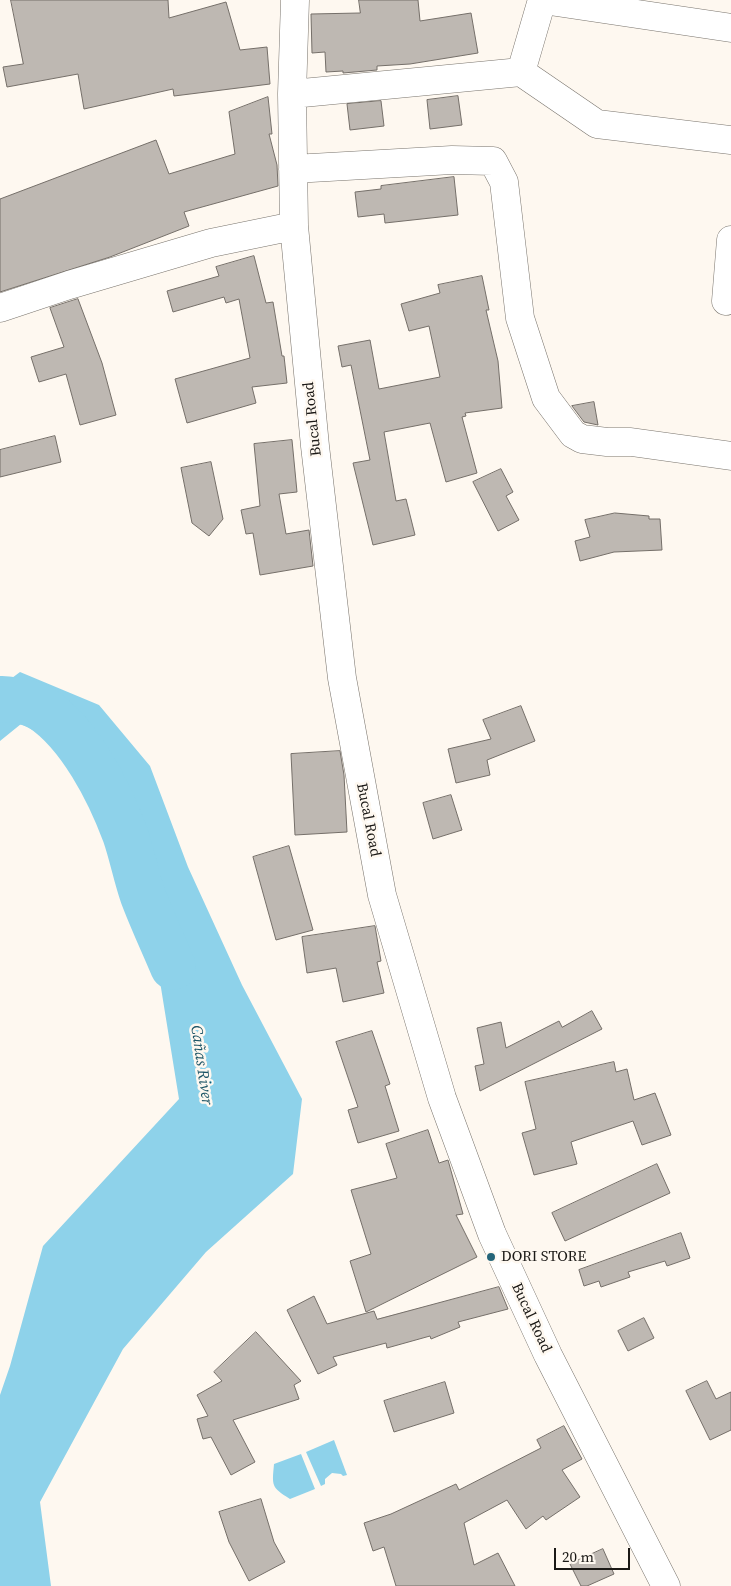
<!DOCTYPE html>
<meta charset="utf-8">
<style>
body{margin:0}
#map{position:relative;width:731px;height:1586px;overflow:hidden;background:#fef8f0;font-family:"Source Serif 4",serif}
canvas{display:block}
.scale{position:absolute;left:554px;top:1548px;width:76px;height:22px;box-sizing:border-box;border:2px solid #1b1916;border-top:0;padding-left:6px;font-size:15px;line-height:18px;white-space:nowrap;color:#1b1916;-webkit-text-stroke:4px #fef8f0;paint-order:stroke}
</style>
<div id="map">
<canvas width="731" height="1586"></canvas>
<div class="scale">20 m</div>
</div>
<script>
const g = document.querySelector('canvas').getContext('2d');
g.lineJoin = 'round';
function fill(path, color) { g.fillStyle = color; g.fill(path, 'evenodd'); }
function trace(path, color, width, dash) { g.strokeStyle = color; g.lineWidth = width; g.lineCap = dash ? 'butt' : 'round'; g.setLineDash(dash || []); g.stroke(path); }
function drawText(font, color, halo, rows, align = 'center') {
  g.font = font + ' "Source Serif 4",serif'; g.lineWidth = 5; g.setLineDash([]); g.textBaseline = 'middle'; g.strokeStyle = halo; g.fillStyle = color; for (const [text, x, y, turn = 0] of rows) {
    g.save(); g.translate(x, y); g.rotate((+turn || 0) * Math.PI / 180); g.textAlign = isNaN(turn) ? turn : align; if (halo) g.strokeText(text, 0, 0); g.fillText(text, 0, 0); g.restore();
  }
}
fill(new Path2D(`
 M 20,672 L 99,705 L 150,766 L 188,867 L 242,985 L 302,1099 L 293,1174 L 206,1252 L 123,1349 L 40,1502 L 51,1586 L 0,1586 L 0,1395 L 10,1366 L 43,1246 L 179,1099 L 134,821 L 58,743 L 21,724 L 0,741 L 0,687 Z
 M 334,1440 L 347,1475 L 343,1476 L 341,1474 L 332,1473 L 325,1479 L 325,1484 L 321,1486 L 306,1452 Z
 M 301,1454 L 315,1489 L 290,1499 C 271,1487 272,1486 274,1464 Z`), '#8ed2ea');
trace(new Path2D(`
 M 0,699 C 14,700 29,701 41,708 C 80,734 109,791 125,834 C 132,854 136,876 143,896 C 152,920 163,943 173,967`), '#8ed2ea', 46);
const building = new Path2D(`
 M 11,0 L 168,0 L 169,18 L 226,2 L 240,50 L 267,47 L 270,84 L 174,96 L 173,89 L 84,109 L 78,74 L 7,87 L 3,67 L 23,64 Z
 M 359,0 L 418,0 L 420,21 L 471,13 L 478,53 L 410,64 L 377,66 L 377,70 L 343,73 L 343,71 L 326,72 L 325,52 L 312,53 L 311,14 L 360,13 Z
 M 458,96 L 462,125 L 430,129 L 427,100 Z
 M 268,97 L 272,134 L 269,134 L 277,165 L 278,186 L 184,212 L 189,226 L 110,257 L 0,292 L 0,199 L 156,140 L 169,174 L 235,154 L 229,112 Z
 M 381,101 L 384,126 L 350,130 L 347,104 Z
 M 454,177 L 458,215 L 385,223 L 384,214 L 358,217 L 355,192 L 381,189 L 381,186 Z
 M 254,256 L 266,303 L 273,302 L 282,356 L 284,356 L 287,383 L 252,387 L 256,403 L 187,423 L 175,379 L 250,358 L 239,299 L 226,303 L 224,297 L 173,312 L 167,291 L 219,276 L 216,267 Z
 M 482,276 L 489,310 L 486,310 L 498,361 L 502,408 L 465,413 L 466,416 L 462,417 L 477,473 L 446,482 L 430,423 L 384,432 L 396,501 L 406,499 L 415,535 L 373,545 L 353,463 L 370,460 L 351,365 L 342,367 L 338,346 L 370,340 L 379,389 L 440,377 L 429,326 L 409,331 L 401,304 L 440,293 L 438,285 Z
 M 78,299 L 102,363 L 116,415 L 80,425 L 66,374 L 39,382 L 31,357 L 64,347 L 50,308 Z
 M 594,402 L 598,425 L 584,422 L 572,406 Z
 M 55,436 L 61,462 L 0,477 L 0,450 Z
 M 292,440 L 297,492 L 279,494 L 286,534 L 309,530 L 313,566 L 260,575 L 253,533 L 246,534 L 241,510 L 260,506 L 254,444 Z
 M 211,462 L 223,519 L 209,536 L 192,523 L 181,468 Z
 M 501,469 L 513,492 L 506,496 L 519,520 L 498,531 L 473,482 Z
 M 615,513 L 649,516 L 649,519 L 660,519 L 662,550 L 614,552 L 580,561 L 575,541 L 590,537 L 585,520 Z
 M 521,706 L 535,741 L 487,760 L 490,775 L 456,783 L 448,749 L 491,739 L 483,720 Z
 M 340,751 L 344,775 L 347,832 L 295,835 L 291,754 Z
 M 451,795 L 462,830 L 433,839 L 423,803 Z
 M 289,846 L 313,930 L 276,940 L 253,857 Z
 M 375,926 L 381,961 L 377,962 L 384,993 L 343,1002 L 336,968 L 307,973 L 302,937 Z
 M 592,1011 L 602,1029 L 480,1091 L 475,1066 L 484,1064 L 477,1028 L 501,1022 L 506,1048 L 559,1021 L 562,1027 Z
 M 372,1031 L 390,1084 L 385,1086 L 399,1131 L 358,1143 L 348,1110 L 358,1107 L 336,1042 Z
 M 614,1062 L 616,1072 L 627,1069 L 634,1100 L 655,1093 L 671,1135 L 642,1145 L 633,1121 L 571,1142 L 577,1164 L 534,1175 L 522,1133 L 536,1129 L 525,1082 Z
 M 428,1130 L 439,1163 L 448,1160 L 463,1214 L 456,1215 L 477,1257 L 366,1312 L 350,1261 L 371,1254 L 351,1190 L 397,1178 L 386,1144 Z
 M 657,1164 L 670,1193 L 565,1241 L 552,1213 Z
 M 681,1233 L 690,1258 L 667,1266 L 665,1261 L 628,1272 L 630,1277 L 601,1287 L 599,1281 L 584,1286 L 579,1270 Z
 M 499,1287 L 508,1309 L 458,1322 L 460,1327 L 431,1339 L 430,1336 L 387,1348 L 386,1343 L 333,1357 L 337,1365 L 318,1374 L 287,1310 L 314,1296 L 327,1324 L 374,1311 L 377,1319 Z
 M 644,1318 L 654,1338 L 628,1351 L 618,1331 Z
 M 256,1332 L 301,1381 L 294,1385 L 299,1399 L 233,1420 L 255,1462 L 231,1475 L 211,1437 L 203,1439 L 197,1419 L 208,1416 L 197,1395 L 222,1381 L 214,1372 Z
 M 707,1381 L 716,1399 L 731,1392 L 731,1430 L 710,1440 L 686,1391 Z
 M 445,1382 L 454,1413 L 394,1432 L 384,1401 Z
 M 564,1426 L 582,1459 L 562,1470 L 580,1497 L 546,1520 L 543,1516 L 526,1529 L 507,1500 L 464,1523 L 474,1565 L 498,1553 L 515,1586 L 396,1586 L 384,1547 L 373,1551 L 364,1523 L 391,1514 L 456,1484 L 459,1490 L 541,1448 L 537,1440 Z
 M 261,1499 L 274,1542 L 285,1562 L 249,1581 L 229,1542 L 219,1512 Z
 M 603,1549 L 614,1574 L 587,1586 L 581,1586 L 570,1564 Z`);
fill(building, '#beb8b2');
trace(building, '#756f69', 1);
const minor = new Path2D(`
 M 295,0 L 292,94 L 294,226 L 315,446 L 342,678 L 382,895 L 442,1098 L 492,1234 L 548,1355 L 666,1586
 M 543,0 L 731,28
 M 521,72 L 542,0
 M 292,94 L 521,72 L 597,124 L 731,140
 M 293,169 L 452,160 L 493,161 L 504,182 L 520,318 L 546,398 L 573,434 L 582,439 L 607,442 L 631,442 L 731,456
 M 726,301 L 731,240
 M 0,308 L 69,285 L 211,243 L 294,226`);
trace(minor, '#79746d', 29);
trace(minor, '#fff', 28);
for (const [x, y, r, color] of [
 [491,1257,5,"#25657a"]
]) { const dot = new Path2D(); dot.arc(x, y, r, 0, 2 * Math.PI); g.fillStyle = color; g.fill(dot); trace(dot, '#fef8f0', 2); }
drawText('15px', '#1b1916', '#fef8f0', [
 ["Bucal Road",313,419,-96],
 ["Bucal Road",368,820,79],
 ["Bucal Road",531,1318,65]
]);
drawText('15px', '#1b1916', '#fef8f0', [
 ["DORI STORE",501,1257]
], 'left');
drawText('italic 16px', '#1f5667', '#fef8f0', [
 ["Cañas River",201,1065,82]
]);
</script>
